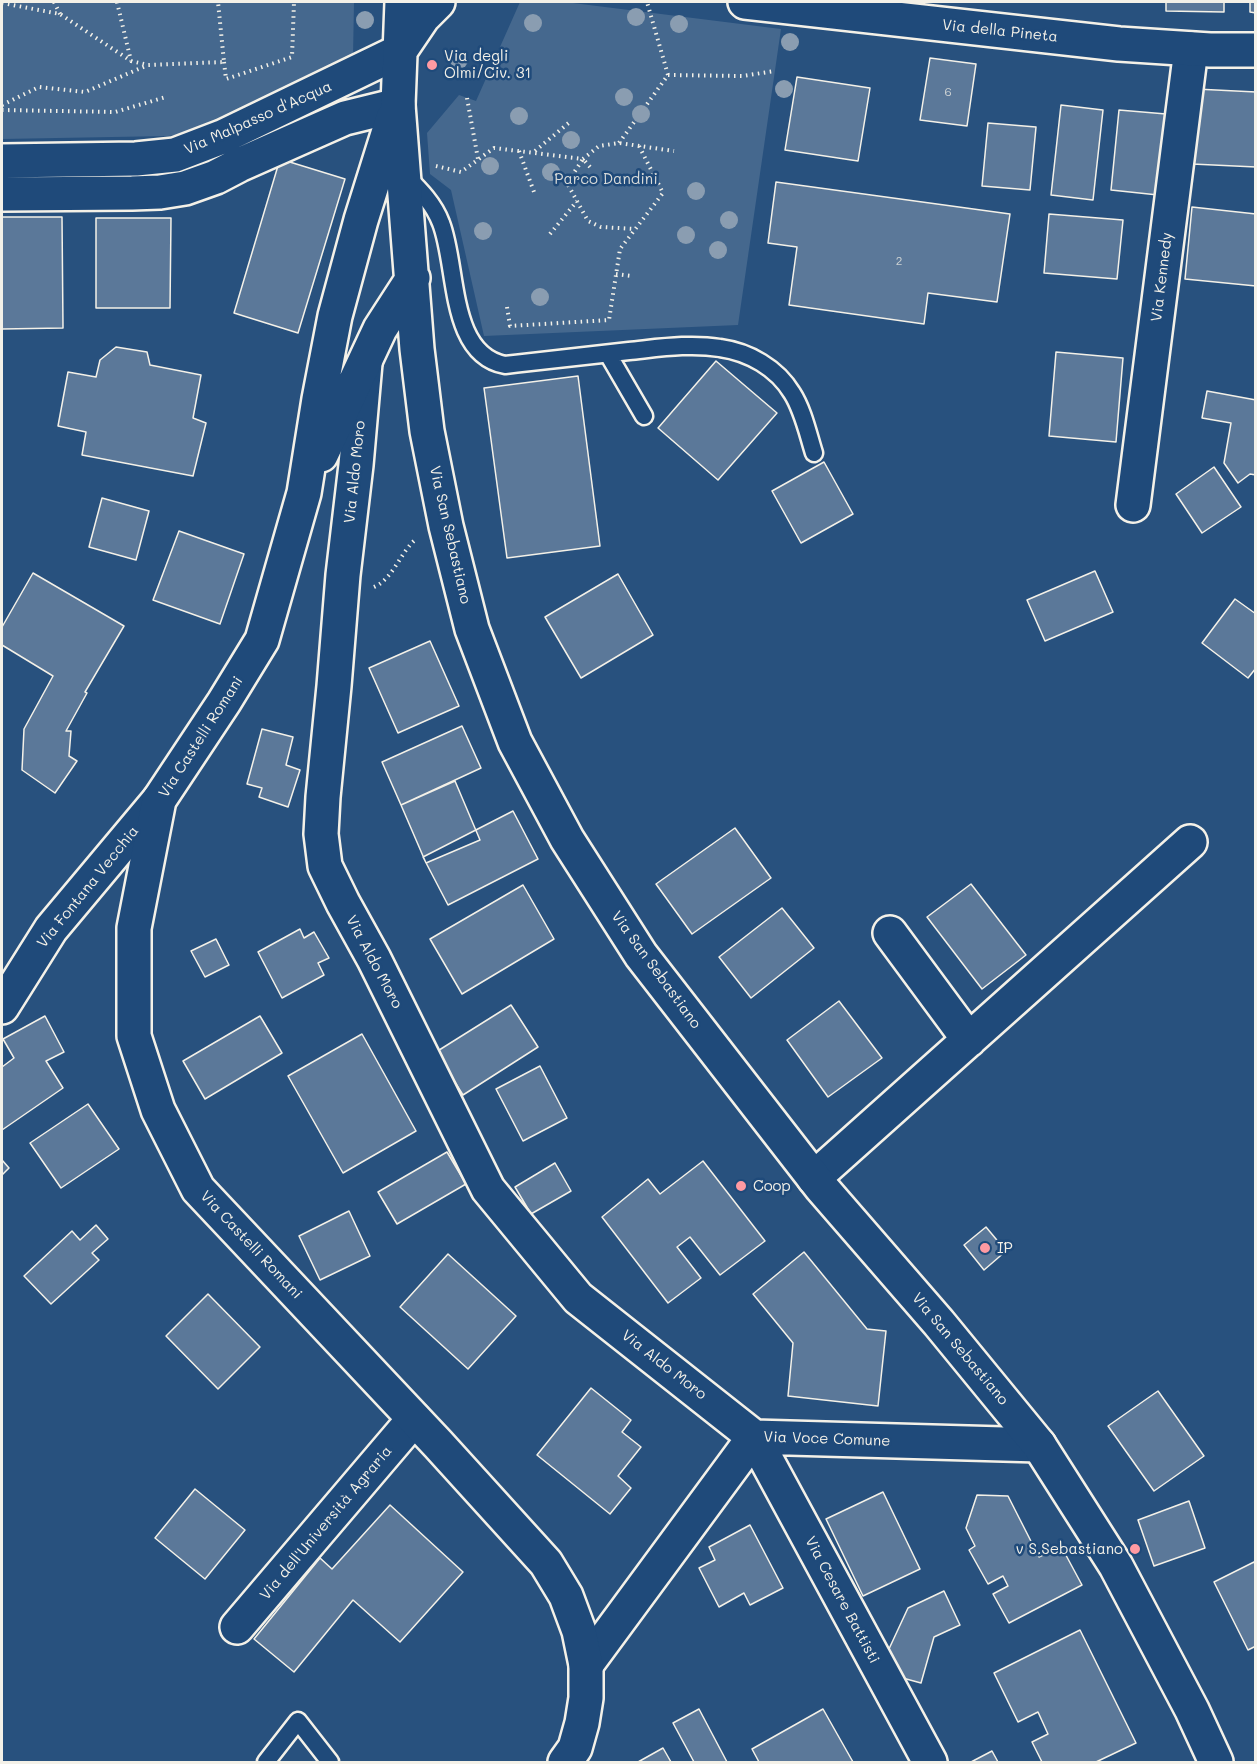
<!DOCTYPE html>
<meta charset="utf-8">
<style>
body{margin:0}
#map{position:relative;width:1257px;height:1764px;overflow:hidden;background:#28517e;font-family:Mali,sans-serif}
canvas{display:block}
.frame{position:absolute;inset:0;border:3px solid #f4f1e8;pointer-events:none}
</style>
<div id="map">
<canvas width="1257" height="1764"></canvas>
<div class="frame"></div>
</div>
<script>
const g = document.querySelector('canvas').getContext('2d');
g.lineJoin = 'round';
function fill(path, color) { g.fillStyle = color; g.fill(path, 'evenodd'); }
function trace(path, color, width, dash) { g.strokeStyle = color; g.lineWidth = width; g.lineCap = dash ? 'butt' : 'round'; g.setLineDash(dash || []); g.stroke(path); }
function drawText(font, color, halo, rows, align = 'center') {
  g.font = font + ' Mali,sans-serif'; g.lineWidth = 5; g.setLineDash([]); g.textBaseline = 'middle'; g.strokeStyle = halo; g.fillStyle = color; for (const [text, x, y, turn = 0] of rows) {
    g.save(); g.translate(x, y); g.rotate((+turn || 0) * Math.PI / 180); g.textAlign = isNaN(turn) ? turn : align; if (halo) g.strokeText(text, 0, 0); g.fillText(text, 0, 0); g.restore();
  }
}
fill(new Path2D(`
 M 2,2 L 354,2 L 353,57 L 204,131 L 168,136 L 2,139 Z
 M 520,2 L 565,2 L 781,29 L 738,325 L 484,336 L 451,190 L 430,174 L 427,133 L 459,95 L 476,101 Z`), '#45688e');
const building = new Path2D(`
 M 1166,2 L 1224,2 L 1224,12 L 1166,11 Z
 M 1250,2 L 1256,2 L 1256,13 L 1250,12 Z
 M 930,58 L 976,64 L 967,126 L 920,120 Z
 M 797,77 L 870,88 L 858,161 L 785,150 Z
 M 1196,89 L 1256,92 L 1256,167 L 1192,164 Z
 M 1061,105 L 1103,110 L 1093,200 L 1051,195 Z
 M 1119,110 L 1166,114 L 1158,195 L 1111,190 Z
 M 988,123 L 1036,127 L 1030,190 L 982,186 Z
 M 280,159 L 345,179 L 298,333 L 234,313 Z
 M 776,182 L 1010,214 L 997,302 L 928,293 L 924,324 L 789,305 L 797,247 L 768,243 Z
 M 1192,207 L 1256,214 L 1256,286 L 1185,279 Z
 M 1049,214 L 1123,220 L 1117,279 L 1044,273 Z
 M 2,217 L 62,217 L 63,328 L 2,329 Z
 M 96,218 L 171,218 L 170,308 L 96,308 Z
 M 116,347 L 147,352 L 150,365 L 201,375 L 193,418 L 206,423 L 193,476 L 82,455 L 86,432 L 58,426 L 68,372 L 96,377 L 100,360 Z
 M 1056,352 L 1123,358 L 1116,442 L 1049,436 Z
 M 716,361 L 777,413 L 718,480 L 658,428 Z
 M 578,376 L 600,546 L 507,558 L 484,388 Z
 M 1207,391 L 1256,400 L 1256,475 L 1250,474 L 1238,483 L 1224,463 L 1231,423 L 1202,418 Z
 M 824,462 L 853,514 L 801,543 L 772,491 Z
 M 1214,467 L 1241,507 L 1202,533 L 1176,494 Z
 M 102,498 L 149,511 L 136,560 L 89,547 Z
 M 179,531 L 244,554 L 220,624 L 153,600 Z
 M 1095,571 L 1113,612 L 1045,641 L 1027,600 Z
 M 33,573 L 124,626 L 85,692 L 87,693 L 66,731 L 71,731 L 69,756 L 77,761 L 55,793 L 22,770 L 24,729 L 53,676 L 2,645 L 2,627 Z
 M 618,574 L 653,635 L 581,678 L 545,617 Z
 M 1235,599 L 1256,614 L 1256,668 L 1248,678 L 1202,643 Z
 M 430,641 L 459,706 L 398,733 L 369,668 Z
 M 462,726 L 481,768 L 401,805 L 382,762 Z
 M 262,729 L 293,737 L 286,765 L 300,770 L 288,807 L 259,797 L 262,788 L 247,784 Z
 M 455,781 L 480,840 L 426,863 L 401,805 Z
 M 513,811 L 538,859 L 448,905 L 423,857 Z
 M 735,828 L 771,878 L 692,934 L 656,884 Z
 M 971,884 L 1026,955 L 982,989 L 927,917 Z
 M 523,885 L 554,939 L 462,994 L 430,939 Z
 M 782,908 L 814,948 L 751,998 L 719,957 Z
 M 300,929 L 304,938 L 314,932 L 329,958 L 318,963 L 324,975 L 282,998 L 258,952 Z
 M 216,939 L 229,965 L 205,977 L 191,951 Z
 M 839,1001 L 882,1058 L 828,1097 L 787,1040 Z
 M 511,1005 L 538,1047 L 463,1095 L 436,1052 Z
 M 45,1016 L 64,1052 L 46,1061 L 63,1088 L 2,1130 L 2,1067 L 14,1058 L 3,1039 Z
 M 260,1016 L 282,1053 L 205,1099 L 183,1061 Z
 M 362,1034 L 416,1131 L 343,1173 L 288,1076 Z
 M 540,1066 L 567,1118 L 523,1141 L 496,1089 Z
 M 88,1104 L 119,1149 L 61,1188 L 30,1143 Z
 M 447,1152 L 466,1184 L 397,1224 L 378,1192 Z
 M 2,1160 L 9,1168 L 2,1175 Z
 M 703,1161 L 765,1241 L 720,1275 L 690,1237 L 677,1247 L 701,1278 L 668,1303 L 602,1217 L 648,1179 L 660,1194 Z
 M 555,1163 L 571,1191 L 531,1214 L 515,1187 Z
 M 349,1211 L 370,1256 L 320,1280 L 299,1236 Z
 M 96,1225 L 108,1239 L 92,1253 L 99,1260 L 51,1304 L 24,1276 L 72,1231 L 80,1240 Z
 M 986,1227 L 1006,1251 L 984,1270 L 964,1245 Z
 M 804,1252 L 867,1329 L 886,1331 L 878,1406 L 788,1396 L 793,1343 L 753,1294 Z
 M 448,1254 L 516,1316 L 468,1369 L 400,1307 Z
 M 208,1294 L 260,1347 L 218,1389 L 166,1336 Z
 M 591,1388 L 631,1420 L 622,1432 L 641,1447 L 618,1476 L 631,1488 L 610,1514 L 537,1455 Z
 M 1158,1391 L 1204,1456 L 1154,1491 L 1108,1426 Z
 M 195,1489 L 245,1530 L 205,1579 L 155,1538 Z
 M 883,1492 L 920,1569 L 863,1596 L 826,1519 Z
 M 977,1495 L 1008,1496 L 1039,1557 L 1061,1546 L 1082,1585 L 1009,1623 L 993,1594 L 1008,1586 L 1003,1576 L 988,1584 L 969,1550 L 975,1546 L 966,1528 Z
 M 1189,1501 L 1205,1548 L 1154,1566 L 1138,1520 Z
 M 390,1505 L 463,1572 L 400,1642 L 353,1600 L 294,1672 L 254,1639 L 320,1558 L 332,1569 Z
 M 750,1525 L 783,1588 L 750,1605 L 744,1593 L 719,1607 L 699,1568 L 715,1560 L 709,1547 Z
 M 1254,1562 L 1256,1565 L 1256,1646 L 1248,1650 L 1214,1582 Z
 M 944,1591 L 960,1625 L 934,1637 L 921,1683 L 899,1677 L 888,1651 L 908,1608 Z
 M 1080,1630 L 1136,1743 L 1096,1762 L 1042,1762 L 1032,1742 L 1048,1734 L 1038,1712 L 1018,1722 L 994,1673 Z
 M 699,1709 L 727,1762 L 694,1762 L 673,1723 Z
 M 823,1709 L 853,1762 L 759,1762 L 752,1749 Z
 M 663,1748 L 671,1762 L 638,1762 Z
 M 992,1751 L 998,1762 L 971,1762 Z`);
fill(building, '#5b7899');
trace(building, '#f4f1e8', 1.5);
const lane = new Path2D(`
 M 406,176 C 420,190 434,204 441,223 C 458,266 448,354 505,365 C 546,360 587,356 629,351 C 659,348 690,343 720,348 C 749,352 777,368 792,393 C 803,410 808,434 814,453
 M 608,354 L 644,416
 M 266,1762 L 298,1721 L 330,1762`);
const street = new Path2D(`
 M 2,161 L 136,159 L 175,155 L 222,137 L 400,51
 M 2,194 L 132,193 L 160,192 L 185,188 L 216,177 L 239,165 L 345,118 L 398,105
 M 365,363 L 356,465 L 343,575 L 334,686 L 323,797 L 321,834 L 325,866 L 343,903 L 374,959 L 488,1189 L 578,1298 L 754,1437 L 930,1762
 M 1133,505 L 1191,49
 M 890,933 L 969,1040
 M 2,1007 L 51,929 L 159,800
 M 814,1178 L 1190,842
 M 237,1627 L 414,1419
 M 586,1665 L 754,1437 L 1039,1445`);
const secondary = new Path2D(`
 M 402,2 L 398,105 L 417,349 L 427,431 L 446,526 L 472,629 L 515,742 L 567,839 L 641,955 L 821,1187 L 939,1323 L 1039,1445 L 1116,1566 L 1192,1710 L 1216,1762
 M 745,2 L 1119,44 L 1210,50 L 1256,50
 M 400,51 L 423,17 L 438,2
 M 393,118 L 361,220 L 335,316 L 319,399 L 304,493 L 262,640 L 224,702 L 159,800 L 134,928 L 134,1036 L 158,1110 L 198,1189 L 438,1444 L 546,1563 L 566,1596 L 579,1631 L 586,1665 L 586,1698 L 582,1723 L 575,1748 L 565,1762
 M 321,455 L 380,329 L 413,278`);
trace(lane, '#f4f1e8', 21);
trace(street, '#f4f1e8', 38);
trace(secondary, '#f4f1e8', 38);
trace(new Path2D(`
 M 54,2 L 60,14
 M 117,2 L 131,61
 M 2,3 L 60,14 L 131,61 L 148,65 L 224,62 L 218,2
 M 224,62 L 226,79 L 292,57 L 294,2
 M 668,75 L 742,76 L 775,71
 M 467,98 L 478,159
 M 2,105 L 39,87 L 85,92 L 148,65
 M 2,110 L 115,112 L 166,97
 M 619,143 L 668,75 L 647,2
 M 519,151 L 534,192
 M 535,151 L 571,121
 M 436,166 L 461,172 L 494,148 L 583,159 L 599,146 L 619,143 L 674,151
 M 590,167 L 583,159 L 567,183 L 588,221 L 601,227 L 635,229
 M 550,234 L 577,201
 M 616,274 L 632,276
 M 507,307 L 510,326 L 609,320 L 620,249 L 663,193 L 639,146
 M 374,587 C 393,579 400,553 415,540`), '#f4f1e8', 4, [1.5, 4.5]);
trace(lane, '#1f4a7a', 16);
trace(street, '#1f4a7a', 33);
trace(secondary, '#1f4a7a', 33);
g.fillStyle = '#8a9db1';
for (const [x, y] of [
 [636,17],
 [365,20],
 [533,23],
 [679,24],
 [790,42],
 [459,60],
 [784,89],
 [624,97],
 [641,114],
 [519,116],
 [571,140],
 [490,166],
 [551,172],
 [696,191],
 [729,220],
 [483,231],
 [686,235],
 [718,250],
 [540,297]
]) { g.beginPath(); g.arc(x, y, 9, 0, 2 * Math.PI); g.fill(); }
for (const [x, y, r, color] of [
 [432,65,6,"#ff9aa2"],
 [741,1186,6,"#ff9aa2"],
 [985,1248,6,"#ff9aa2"],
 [1135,1549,6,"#ff9aa2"]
]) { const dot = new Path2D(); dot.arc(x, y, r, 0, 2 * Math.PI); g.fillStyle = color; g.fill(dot); trace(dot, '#1f4a7a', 2); }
drawText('12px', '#ced3d4', null, [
 ["6",948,92],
 ["2",899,261]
]);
drawText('15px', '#f4f1e8', '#1f4a7a', [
 ["Via della Pineta",1000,31,6],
 ["Via Malpasso d'Acqua",258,118,-24],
 ["Via Kennedy",1162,277,-83],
 ["Via Aldo Moro",355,472,-84],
 ["Via San Sebastiano",450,535,77],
 ["Via Castelli Romani",201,737,-57],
 ["Via Fontana Vecchia",88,887,-51],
 ["Via Aldo Moro",374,962,62],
 ["Via San Sebastiano",656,970,54],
 ["Via Castelli Romani",251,1245,47],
 ["Via San Sebastiano",960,1349,50],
 ["Via Aldo Moro",664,1365,38],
 ["Via Voce Comune",827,1439,2],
 ["Via dell'Università Agraria",326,1523,-50],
 ["Via Cesare Battisti",842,1600,62]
]);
drawText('15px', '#f4f1e8', '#1f4a7a', [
 ["Via degli",444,56],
 ["Olmi/Civ. 31",444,73],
 ["Coop",753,1186],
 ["IP",997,1248],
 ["v S.Sebastiano",1123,1549,"right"]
], 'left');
drawText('15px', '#dadcda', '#1f4a7a', [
 ["Parco Dandini",606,179]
]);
</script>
